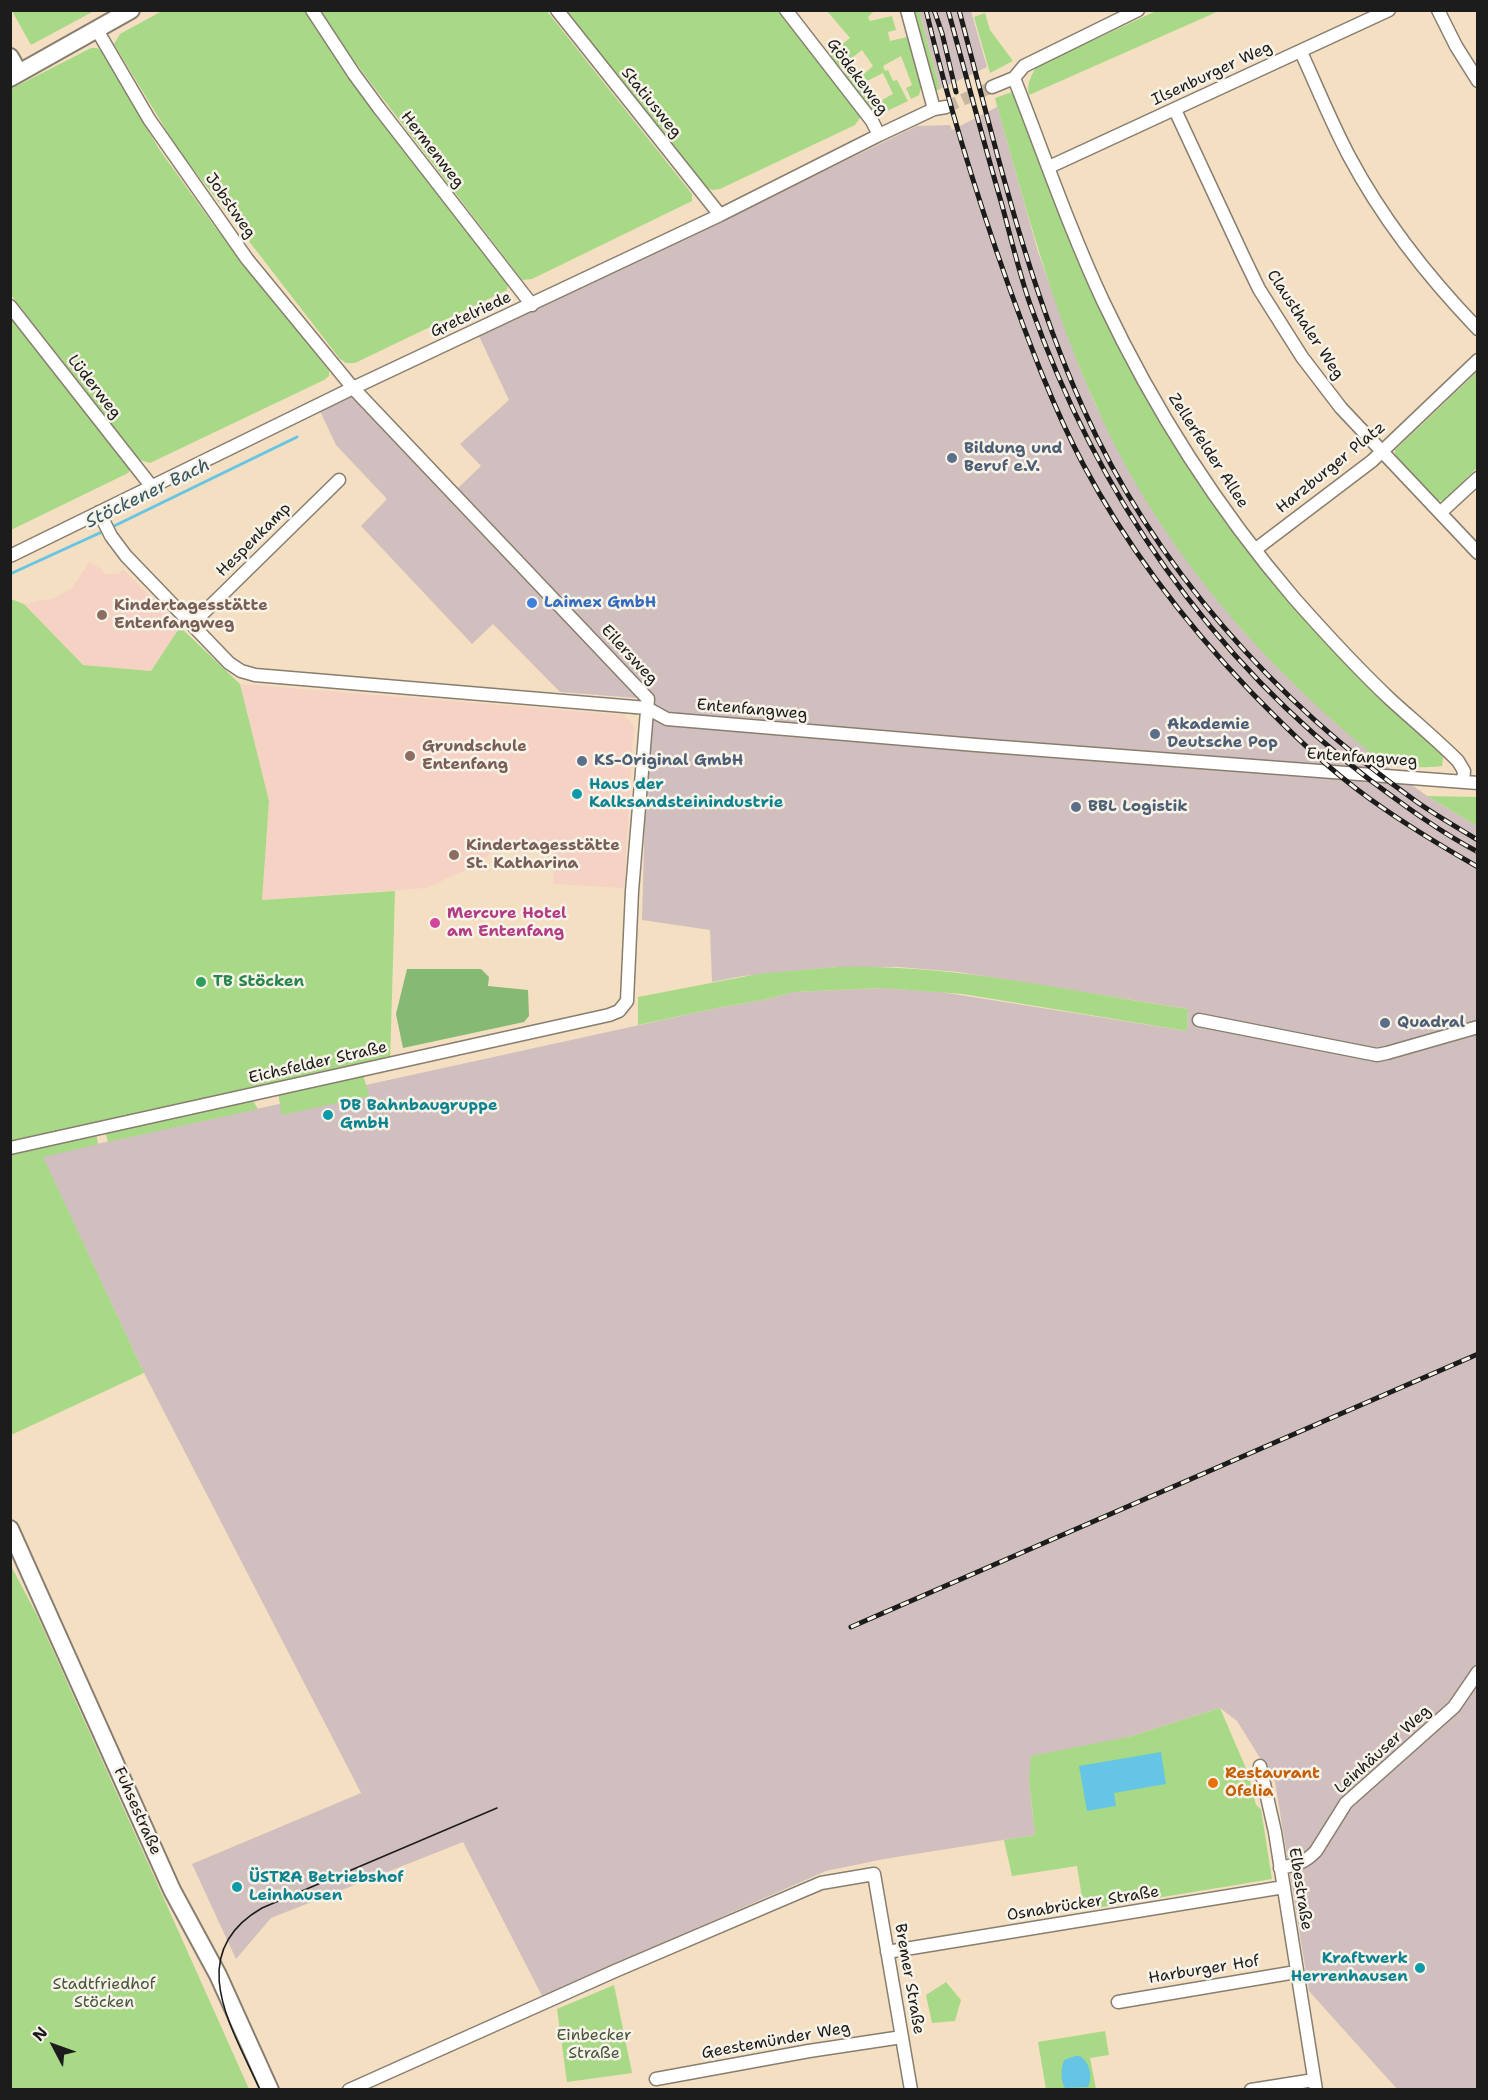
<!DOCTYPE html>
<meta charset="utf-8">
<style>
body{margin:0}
#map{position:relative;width:1488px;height:2100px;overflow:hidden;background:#f4dfc2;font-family:"Shantell Sans",sans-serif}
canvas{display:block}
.frame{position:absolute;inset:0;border:12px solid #1c1c1c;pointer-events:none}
.north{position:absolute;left:24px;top:2016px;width:60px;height:60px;-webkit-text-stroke:4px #f7f3e8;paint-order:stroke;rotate:311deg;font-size:16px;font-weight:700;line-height:24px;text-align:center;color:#1c1c1c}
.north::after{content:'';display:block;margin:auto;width:21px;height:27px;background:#1c1c1c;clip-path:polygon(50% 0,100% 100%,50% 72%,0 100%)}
</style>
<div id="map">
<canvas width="1488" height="2100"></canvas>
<div class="frame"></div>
<div class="north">N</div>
</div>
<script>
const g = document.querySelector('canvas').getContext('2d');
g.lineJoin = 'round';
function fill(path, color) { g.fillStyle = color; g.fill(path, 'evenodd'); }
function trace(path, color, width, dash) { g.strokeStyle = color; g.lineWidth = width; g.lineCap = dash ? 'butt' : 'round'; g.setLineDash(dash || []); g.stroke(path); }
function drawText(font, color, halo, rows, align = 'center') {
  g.font = font + ' "Shantell Sans",sans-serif'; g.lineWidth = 5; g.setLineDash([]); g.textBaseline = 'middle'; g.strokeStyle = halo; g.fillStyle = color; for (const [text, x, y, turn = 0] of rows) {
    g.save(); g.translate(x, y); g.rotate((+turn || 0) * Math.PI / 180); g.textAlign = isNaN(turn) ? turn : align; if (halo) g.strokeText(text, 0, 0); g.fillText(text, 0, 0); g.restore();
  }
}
fill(new Path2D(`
 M 89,563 L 102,569 L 104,574 L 118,574 L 123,569 L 180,627 L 151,671 L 83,665 L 24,604 L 55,598 L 71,589 Z
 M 240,684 L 624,715 L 634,726 L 624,888 L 553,884 L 555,852 L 495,848 L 481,863 L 426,888 L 261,900 L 269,801 Z`), '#f6d2c5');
fill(new Path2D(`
 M 919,11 L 971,11 L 987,67 L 940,89 Z
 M 995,98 L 1038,252 L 1080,368 L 1096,406 L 1132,476 L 1173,541 L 1240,627 L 1295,685 L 1385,765 L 1427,796 L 1477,826 L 1477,2089 L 1397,2089 L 1309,1991 L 1275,1782 L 1237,1721 L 1220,1708 L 1129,1737 L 1029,1780 L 1035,1835 L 884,1859 L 826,1871 L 542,1996 L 463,1842 L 271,1918 L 236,1959 L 192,1864 L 361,1793 L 144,1373 L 42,1156 L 717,1008 L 763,1000 L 794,992 L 883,988 L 941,992 L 1187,1031 L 1188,1009 L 958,972 L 899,967 L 838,967 L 743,976 L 712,982 L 710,930 L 642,920 L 648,699 L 560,692 L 493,624 L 472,644 L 361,526 L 387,499 L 336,445 L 319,409 L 362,387 L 458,488 L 481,466 L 460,444 L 509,400 L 478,334 L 720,221 L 917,126 L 950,125 L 952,130 L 997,107 Z`), '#d1bfbf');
fill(new Path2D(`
 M 12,11 L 12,10 L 94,11 L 31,45 Z
 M 162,11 L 309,11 L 508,282 L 507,290 L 355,363 L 346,363 L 340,359 L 177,148 L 114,44 L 120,34 Z
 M 321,11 L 547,11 L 692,194 L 692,201 L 532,279 L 522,280 L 341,44 Z
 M 567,11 L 778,11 L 859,113 L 860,118 L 855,125 L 720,189 L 713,190 L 708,189 Z
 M 827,11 L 874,11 L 868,17 L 870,21 L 892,16 L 896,30 L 888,32 L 890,41 L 907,37 L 921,88 L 919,95 L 911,99 L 906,88 L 912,85 L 901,56 L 883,66 L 885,71 L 888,70 L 893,81 L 897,80 L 908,101 L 885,112 L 880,101 L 893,94 L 883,73 L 861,84 L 865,89 L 867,88 L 881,114 L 872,112 L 842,75 L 849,70 L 857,80 L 873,66 L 862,50 L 838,69 L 827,56 L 850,38 Z
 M 907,11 L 919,11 L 940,89 L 930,93 Z
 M 1156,11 L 1219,11 L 1029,95 C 1026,85 1031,76 1036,67 Z
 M 985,13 L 990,30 L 1013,61 L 990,73 L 974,17 Z
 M 91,48 L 97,48 L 101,50 L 159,149 L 215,227 L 329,371 L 329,376 L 324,380 L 150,463 L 140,460 L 11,295 L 11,89 Z
 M 1012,92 L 1015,94 L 1151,400 L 1333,648 L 1381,699 L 1427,738 L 1427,742 L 1443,757 L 1442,766 C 1432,768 1391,768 1384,764 C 1377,760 1372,754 1366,749 C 1349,735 1332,720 1315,704 C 1225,621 1144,516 1095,403 C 1051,305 1024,201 995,98 Z
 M 10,315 L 130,467 L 129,472 L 126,474 L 11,530 Z
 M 1477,372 L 1477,468 L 1443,501 L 1437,500 L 1395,456 L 1395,450 Z
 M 11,599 L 24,604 L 83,665 L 151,671 L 180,627 L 240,684 L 269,801 L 262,900 L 395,891 L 390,1064 L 11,1148 Z
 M 1427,796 L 1477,797 L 1477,826 Z
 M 838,967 C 957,964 1071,992 1188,1009 L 1187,1031 L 963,994 L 883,988 L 794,992 L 763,1000 L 717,1008 L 638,1025 L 638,997 L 758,974 Z
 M 363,1074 L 369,1096 L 282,1115 L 278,1093 Z
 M 253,1101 L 258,1109 L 108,1142 L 105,1131 Z
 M 96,1133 L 98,1144 L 43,1157 L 144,1373 L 11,1435 L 10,1152 Z
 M 11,1566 L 37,1615 L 249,2089 L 11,2089 Z
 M 1220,1708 L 1248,1773 L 1256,1805 L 1261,1809 L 1272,1879 L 1084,1910 L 1077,1866 L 1012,1876 L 1004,1840 L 1035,1835 L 1029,1780 L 1031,1756 L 1129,1737 Z
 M 946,1982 L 961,2000 L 955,2021 L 932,2023 L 926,1995 Z
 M 614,1985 L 632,2073 L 567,2082 L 557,2009 Z
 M 1105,2031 L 1109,2055 L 1090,2058 L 1096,2089 L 1046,2089 L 1038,2042 Z`), '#a8d987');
fill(new Path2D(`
 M 407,969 L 481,969 L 489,977 L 488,986 L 528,990 L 529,1016 L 524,1022 L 403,1048 L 396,1014 Z`), '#86b974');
fill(new Path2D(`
 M 1161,1752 L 1166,1784 L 1114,1793 L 1116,1806 L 1087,1811 L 1079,1766 Z
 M 1075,2056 L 1080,2056 C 1090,2063 1093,2076 1088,2087 L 1065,2088 C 1060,2081 1061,2068 1064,2060 Z`), '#66c5e4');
trace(new Path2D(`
 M 110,528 L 297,437
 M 10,574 L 104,531`), '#66c5e4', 3);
trace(new Path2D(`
 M 946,107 L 992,87`), '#c9b8a1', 12, [12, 6]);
const street = new Path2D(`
 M 312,10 L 354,74 L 379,108 L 532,305
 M 557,10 L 720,215
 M 786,10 L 872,121 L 879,135
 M 907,10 L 934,109
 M 1438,10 L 1456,46 L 1478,81
 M 1301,52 C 1317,87 1331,122 1349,156 C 1383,220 1428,277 1478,329
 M 1014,78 C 1043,152 1069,228 1103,301 C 1153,407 1218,509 1294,598 C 1325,633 1357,668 1391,700 C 1413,720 1437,740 1458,761 L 1464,771 L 1463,782
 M 992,87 L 1014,78 L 1024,66 L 1138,10
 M 1175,110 L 1244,258 L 1259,289 L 1302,357 L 1341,408 L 1478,553
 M 1049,167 L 1389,10
 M 10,306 L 152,487
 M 99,512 L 111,536 L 126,556 L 229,663 L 241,671 L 255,675 L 647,708 L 667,719 L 976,745 L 1478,783
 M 1440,513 L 1478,478
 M 1256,549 L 1372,461 L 1478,360
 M 10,556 L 353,388 L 720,215 L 879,135 L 934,109 L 946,107
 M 192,624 L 339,480
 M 1199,1020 L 1377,1055 L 1387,1053 L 1478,1027
 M 10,1148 L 609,1015 L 619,1011 L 627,1001 L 632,891 L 648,699 L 353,388 L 247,259 L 149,119 L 97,30
 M 1260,1766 L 1275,1832 L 1316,2090
 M 1280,1868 C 1295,1865 1305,1863 1316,1851 L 1346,1803 L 1454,1707 L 1478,1672
 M 887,1952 L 1284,1887
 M 1118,2002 L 1296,1972
 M 656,2079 L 809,2051 L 902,2037
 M 349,2090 L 615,1971 L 821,1883 L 874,1874 L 911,2090
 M 1251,2090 L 1314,2080`);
const secondary = new Path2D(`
 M 10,57 L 19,73
 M 10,78 L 131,10
 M 10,1529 L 172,1890 L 218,1975 L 270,2090`);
trace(street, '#887e6f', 15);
trace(secondary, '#887e6f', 20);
trace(street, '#fff', 12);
trace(secondary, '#fff', 16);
trace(new Path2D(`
 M 260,2090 C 233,2029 182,1954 262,1908 L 497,1808`), '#1c1c1c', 1.5);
const rail = new Path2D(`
 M 926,10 C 948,103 976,194 1008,284 C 1030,345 1053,407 1083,464 C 1128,549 1186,624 1252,693 C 1289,731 1327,768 1370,799 C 1405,824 1441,846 1478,867
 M 934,10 L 942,33 L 956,92
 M 948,10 C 966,75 983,140 1002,205 C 1011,238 1019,272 1030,304 C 1097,494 1210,658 1370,780 C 1405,806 1440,832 1478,852
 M 959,10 C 995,144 1026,281 1083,408 C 1154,567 1276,702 1417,802 C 1437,816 1458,828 1478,840
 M 851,1627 L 1478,1354`);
trace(rail, '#1c1c1c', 5);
trace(rail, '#f7f3e8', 3, [9]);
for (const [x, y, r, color] of [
 [952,458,6,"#5c6f8a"],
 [532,603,6,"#3f7fe0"],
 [102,615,6,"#8d6e63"],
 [1155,734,6,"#5c6f8a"],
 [410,756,6,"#8d6e63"],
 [582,761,6,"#5c6f8a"],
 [577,794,6,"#0f9aa8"],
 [1076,807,6,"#5c6f8a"],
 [454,855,6,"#8d6e63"],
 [435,923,6,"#d1479c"],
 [201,982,6,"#2e9e5b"],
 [1385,1023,6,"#5c6f8a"],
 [328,1115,6,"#0f9aa8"],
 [1213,1783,6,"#e8710a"],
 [237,1887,6,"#0f9aa8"],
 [1420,1968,6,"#0f9aa8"]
]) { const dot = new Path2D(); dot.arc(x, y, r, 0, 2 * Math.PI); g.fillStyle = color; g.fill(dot); trace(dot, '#f7f3e8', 2); }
drawText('16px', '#1c1c1c', '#f7f3e8', [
 ["Ilsenburger Weg",1212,74,-25],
 ["Gödekeweg",857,77,53],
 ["Statiusweg",651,103,51],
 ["Hermenweg",432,150,52],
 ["Jobstweg",230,206,55],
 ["Gretelriede",471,315,-25],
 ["Clausthaler Weg",1305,325,57],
 ["Lüderweg",94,387,52],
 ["Zellerfelder Allee",1208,451,57],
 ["Harzburger Platz",1331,468,-39],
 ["Hespenkamp",254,540,-45],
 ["Eilersweg",629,655,47],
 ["Entenfangweg",752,710,5],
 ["Entenfangweg",1362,758,4],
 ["Eichsfelder Straße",318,1063,-13],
 ["Leinhäuser Weg",1383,1750,-42],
 ["Fuhsestraße",137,1811,66],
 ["Elbestraße",1300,1889,81],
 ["Osnabrücker Straße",1083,1904,-9],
 ["Harburger Hof",1204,1970,-9],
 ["Bremer Straße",909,1979,80],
 ["Geestemünder Weg",776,2041,-10]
]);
drawText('bold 16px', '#4e5e75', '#f7f3e8', [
 ["Bildung und",964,449],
 ["Beruf e.V.",964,467],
 ["Akademie",1167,725],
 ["Deutsche Pop",1167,743],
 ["KS-Original GmbH",594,761],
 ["BBL Logistik",1088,807],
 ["Quadral",1397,1023]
], 'left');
drawText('bold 16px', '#366cbe', '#f7f3e8', [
 ["Laimex GmbH",544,603]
], 'left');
drawText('bold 16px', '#785e54', '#f7f3e8', [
 ["Kindertagesstätte",114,606],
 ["Entenfangweg",114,624],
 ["Grundschule",422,747],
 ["Entenfang",422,765],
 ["Kindertagesstätte",466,846],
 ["St. Katharina",466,864]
], 'left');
drawText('bold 16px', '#0d838f', '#f7f3e8', [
 ["Haus der",589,785],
 ["Kalksandsteinindustrie",589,803],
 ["DB Bahnbaugruppe",340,1106],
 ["GmbH",340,1124],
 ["ÜSTRA Betriebshof",249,1878],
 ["Leinhausen",249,1896],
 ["Kraftwerk",1408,1959,"right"],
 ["Herrenhausen",1408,1977,"right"]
], 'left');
drawText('bold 16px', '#b23c85', '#f7f3e8', [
 ["Mercure Hotel",447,914],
 ["am Entenfang",447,932]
], 'left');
drawText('bold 16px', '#27864d', '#f7f3e8', [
 ["TB Stöcken",213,982]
], 'left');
drawText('bold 16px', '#c56008', '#f7f3e8', [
 ["Restaurant",1225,1774],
 ["Ofelia",1225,1792]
], 'left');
drawText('16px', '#46553c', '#f7f3e8', [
 ["Stadtfriedhof",104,1985],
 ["Stöcken",104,2003],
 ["Einbecker",594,2036],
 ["Straße",594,2054]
]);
drawText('italic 18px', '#365762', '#f7f3e8', [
 ["Stöckener Bach",148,494,-26]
]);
</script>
